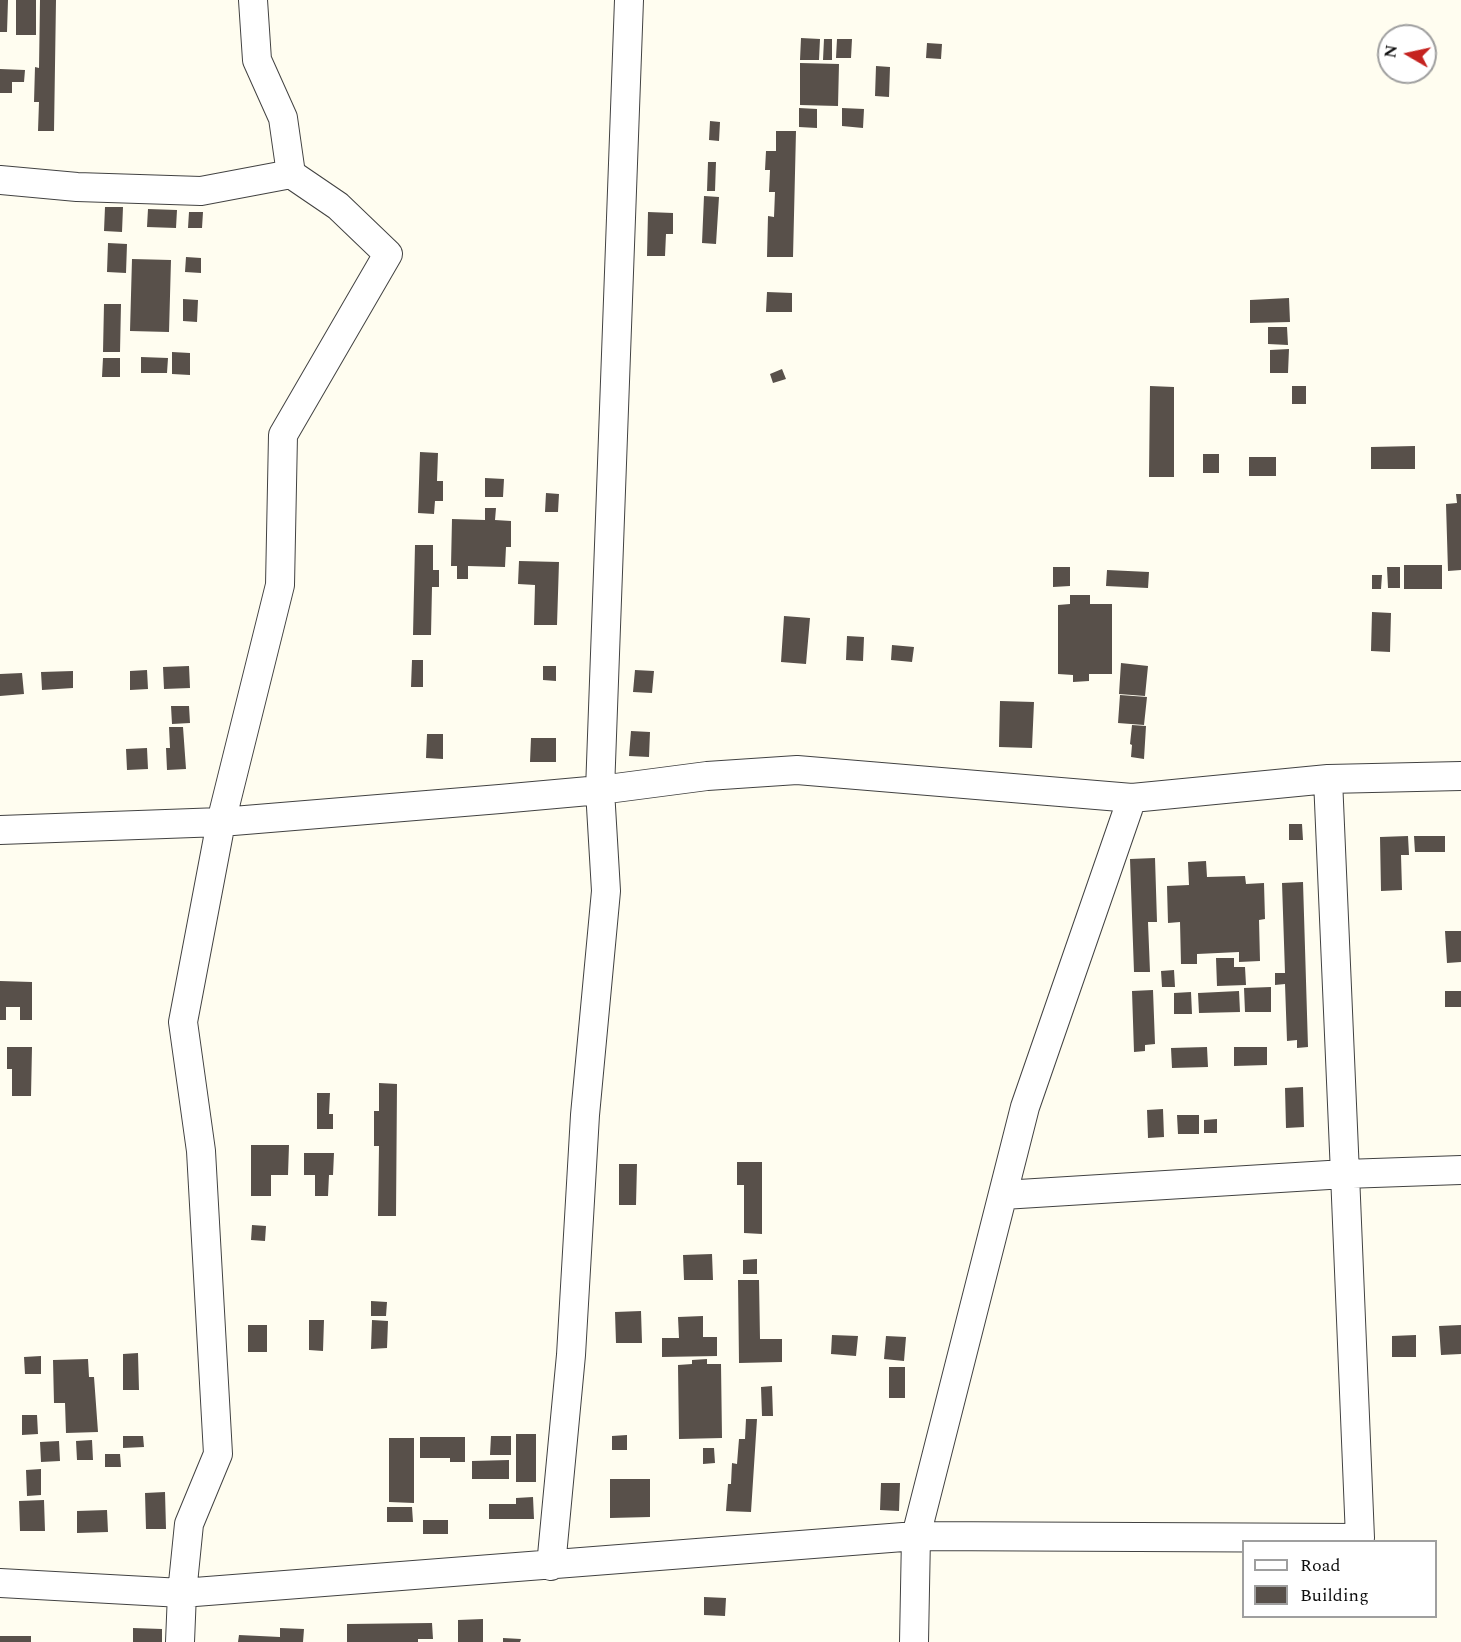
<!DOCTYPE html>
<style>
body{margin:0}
#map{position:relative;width:1461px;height:1642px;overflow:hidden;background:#fffdf0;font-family:Spectral,serif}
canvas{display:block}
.legend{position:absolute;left:1242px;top:1540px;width:195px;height:78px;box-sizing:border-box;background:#fff;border:2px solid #9f9f9f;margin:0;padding:8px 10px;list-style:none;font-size:18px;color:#0f0f0f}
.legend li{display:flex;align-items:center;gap:12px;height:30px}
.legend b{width:30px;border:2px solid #9f9f9f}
.north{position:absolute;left:1377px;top:24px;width:60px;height:60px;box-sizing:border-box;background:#fff;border:2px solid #9f9f9f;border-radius:50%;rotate:279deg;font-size:16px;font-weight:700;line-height:24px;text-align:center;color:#0f0f0f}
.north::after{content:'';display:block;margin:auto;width:21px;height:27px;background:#c52320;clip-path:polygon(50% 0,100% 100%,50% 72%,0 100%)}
</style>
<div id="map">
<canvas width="1461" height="1642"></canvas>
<ul class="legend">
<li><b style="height:8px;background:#fff"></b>Road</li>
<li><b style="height:16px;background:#58504a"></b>Building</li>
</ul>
<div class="north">N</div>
</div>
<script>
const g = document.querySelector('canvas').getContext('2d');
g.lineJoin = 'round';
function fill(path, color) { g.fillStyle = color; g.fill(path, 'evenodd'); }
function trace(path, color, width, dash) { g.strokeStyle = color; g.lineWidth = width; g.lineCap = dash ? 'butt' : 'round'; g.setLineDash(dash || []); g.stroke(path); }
fill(new Path2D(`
 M 0,0 L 8,0 L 7,32 L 0,32 Z
 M 16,0 L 36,0 L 36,35 L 16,35 Z
 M 40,0 L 56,0 L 54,131 L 38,131 L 39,102 L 34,102 L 35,67 L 39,68 Z
 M 801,38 L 820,39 L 819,60 L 800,60 Z
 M 824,39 L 832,39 L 832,60 L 823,60 Z
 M 837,39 L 852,39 L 851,58 L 836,58 Z
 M 927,43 L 942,44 L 941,59 L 926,58 Z
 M 800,63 L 839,64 L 838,106 L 800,105 Z
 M 876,66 L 890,67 L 889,97 L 875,96 Z
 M 0,69 L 25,70 L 24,82 L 12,82 L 12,93 L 0,93 Z
 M 799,108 L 817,109 L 817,128 L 799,127 Z
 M 842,108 L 864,109 L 863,128 L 842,126 Z
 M 710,121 L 720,122 L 719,141 L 709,140 Z
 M 776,131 L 796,131 L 793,257 L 767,257 L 768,216 L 774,217 L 775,192 L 769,192 L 770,170 L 765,170 L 766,151 L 776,151 Z
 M 708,162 L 716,162 L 715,191 L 707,191 Z
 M 704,196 L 719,197 L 716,244 L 702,243 Z
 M 105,207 L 123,207 L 122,232 L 104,231 Z
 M 148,209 L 177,210 L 176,228 L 147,227 Z
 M 189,212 L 203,212 L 202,228 L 188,228 Z
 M 648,212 L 673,213 L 673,234 L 666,234 L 665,256 L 647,256 Z
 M 108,243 L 127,244 L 126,273 L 107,272 Z
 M 186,257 L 201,258 L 201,273 L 185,272 Z
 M 132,259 L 171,260 L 169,332 L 130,331 Z
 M 767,292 L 792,293 L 792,312 L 766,312 Z
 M 1289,298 L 1290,322 L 1250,323 L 1250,300 Z
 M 183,299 L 198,300 L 197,322 L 183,321 Z
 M 104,304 L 121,304 L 120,352 L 103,352 Z
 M 1268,327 L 1287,327 L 1288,345 L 1268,344 Z
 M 1289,349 L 1288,373 L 1270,373 L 1270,350 Z
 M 172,352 L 190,353 L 190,375 L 172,374 Z
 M 141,357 L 168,358 L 167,373 L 141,373 Z
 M 103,358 L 120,358 L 120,377 L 102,377 Z
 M 782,369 L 786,379 L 773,383 L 770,374 Z
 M 1150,386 L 1174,387 L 1174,477 L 1149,477 Z
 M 1292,386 L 1306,386 L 1306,404 L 1292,404 Z
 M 1415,446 L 1415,469 L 1371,469 L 1371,447 Z
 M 420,452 L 438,453 L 437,481 L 443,481 L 443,501 L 435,501 L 434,514 L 418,513 Z
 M 1203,454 L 1219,454 L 1219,473 L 1203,473 Z
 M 1249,457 L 1276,457 L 1276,476 L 1249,476 Z
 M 485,478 L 504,479 L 503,497 L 485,497 Z
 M 546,493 L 559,494 L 558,512 L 545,512 Z
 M 1456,494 L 1461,494 L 1461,570 L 1448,571 L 1446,504 L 1457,503 Z
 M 485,508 L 496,508 L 495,520 L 511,521 L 511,547 L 506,547 L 505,567 L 468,566 L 468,579 L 457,579 L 457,566 L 451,566 L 452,519 L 485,520 Z
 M 415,545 L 433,545 L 433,570 L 439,570 L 439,587 L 432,587 L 431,635 L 413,635 Z
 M 519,561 L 559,562 L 557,625 L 534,625 L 535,585 L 518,584 Z
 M 1404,565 L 1442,565 L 1442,589 L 1404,589 Z
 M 1053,567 L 1070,567 L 1070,586 L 1053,587 Z
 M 1387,567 L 1400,567 L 1400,588 L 1388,588 Z
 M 1107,570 L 1149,572 L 1148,588 L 1106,586 Z
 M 1372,575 L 1382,575 L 1381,589 L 1372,589 Z
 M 1070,595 L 1090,595 L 1090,604 L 1112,604 L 1112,674 L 1089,674 L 1089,681 L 1073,682 L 1073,675 L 1058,674 L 1058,605 L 1070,604 Z
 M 1372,612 L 1391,613 L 1390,652 L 1371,651 Z
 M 784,616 L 810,618 L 806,664 L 781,662 Z
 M 847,636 L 864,637 L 863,661 L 846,660 Z
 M 892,645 L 914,647 L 912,662 L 891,660 Z
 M 412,660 L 423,660 L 423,687 L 411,687 Z
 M 1121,663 L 1148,666 L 1145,696 L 1119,694 Z
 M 189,666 L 190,688 L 164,689 L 163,667 Z
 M 543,666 L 556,666 L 556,681 L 543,680 Z
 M 147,670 L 148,689 L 130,690 L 130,671 Z
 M 635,670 L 654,671 L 652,693 L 633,692 Z
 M 73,671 L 73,688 L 42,690 L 41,672 Z
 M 22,673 L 24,694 L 0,696 L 0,674 Z
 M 1120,695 L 1147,697 L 1144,725 L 1118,723 Z
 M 1000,701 L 1034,702 L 1032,748 L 999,747 Z
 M 171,706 L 189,706 L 190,723 L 172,724 Z
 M 1132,725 L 1146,726 L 1144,759 L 1131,757 L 1132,745 L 1130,744 Z
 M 169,727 L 183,727 L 186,769 L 167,770 L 166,748 L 170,748 Z
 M 631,731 L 650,732 L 649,757 L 629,756 Z
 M 427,734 L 443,734 L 443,759 L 426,758 Z
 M 531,738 L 556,738 L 556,762 L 530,762 Z
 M 147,748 L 148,769 L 127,770 L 126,749 Z
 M 1289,824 L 1302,824 L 1303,840 L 1289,840 Z
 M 1408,836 L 1409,855 L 1401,855 L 1402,890 L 1381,891 L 1380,837 Z
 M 1414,836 L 1445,836 L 1445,852 L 1415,852 Z
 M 1155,858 L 1157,922 L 1148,922 L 1150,972 L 1134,972 L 1130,859 Z
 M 1206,861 L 1207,877 L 1245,876 L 1246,884 L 1264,883 L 1265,919 L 1259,920 L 1260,961 L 1239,962 L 1239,952 L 1197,954 L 1197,964 L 1181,964 L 1180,922 L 1168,923 L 1167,886 L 1189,885 L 1188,862 Z
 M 1303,882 L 1308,1047 L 1297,1048 L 1297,1040 L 1287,1041 L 1285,984 L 1275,985 L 1275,973 L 1285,973 L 1282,883 Z
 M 1445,931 L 1461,931 L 1461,962 L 1447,963 Z
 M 1216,958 L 1234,958 L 1234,967 L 1245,967 L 1246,985 L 1217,986 Z
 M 1174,970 L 1175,987 L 1162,987 L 1161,971 Z
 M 0,981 L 32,982 L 32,1020 L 20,1020 L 20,1007 L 6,1007 L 6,1020 L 0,1020 Z
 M 1271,987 L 1271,1012 L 1245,1012 L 1244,988 Z
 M 1153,990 L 1155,1044 L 1145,1045 L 1145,1051 L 1134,1052 L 1132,991 Z
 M 1239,991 L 1240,1012 L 1199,1013 L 1198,993 Z
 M 1445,991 L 1461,991 L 1461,1007 L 1445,1007 Z
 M 1191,992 L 1192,1014 L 1174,1014 L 1174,993 Z
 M 7,1047 L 32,1047 L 31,1096 L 12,1096 L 12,1069 L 7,1069 Z
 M 1207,1047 L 1208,1067 L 1172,1068 L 1171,1048 Z
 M 1234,1047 L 1267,1047 L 1267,1065 L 1234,1066 Z
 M 379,1083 L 397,1084 L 396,1216 L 378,1216 L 379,1146 L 374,1146 L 374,1111 L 379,1111 Z
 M 1303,1087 L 1304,1127 L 1286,1128 L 1285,1088 Z
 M 317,1093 L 330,1093 L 329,1114 L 333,1114 L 333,1129 L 317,1129 Z
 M 1163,1109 L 1164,1137 L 1148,1138 L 1147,1110 Z
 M 1177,1115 L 1199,1115 L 1199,1134 L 1178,1134 Z
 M 1217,1119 L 1217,1133 L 1204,1133 L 1204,1120 Z
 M 251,1145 L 289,1145 L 288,1175 L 271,1175 L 271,1196 L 251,1196 Z
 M 304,1153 L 334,1153 L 333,1175 L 329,1175 L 328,1196 L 315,1196 L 315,1175 L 304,1175 Z
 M 737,1162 L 762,1162 L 762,1234 L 744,1233 L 744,1185 L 737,1185 Z
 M 619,1164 L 637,1164 L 636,1205 L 619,1205 Z
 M 252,1225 L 266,1226 L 265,1241 L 251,1240 Z
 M 712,1254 L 713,1280 L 684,1280 L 683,1255 Z
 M 757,1259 L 757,1274 L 743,1274 L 743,1260 Z
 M 738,1280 L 759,1280 L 760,1339 L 782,1339 L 782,1362 L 739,1363 Z
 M 371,1301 L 387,1302 L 386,1316 L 371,1316 Z
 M 641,1311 L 642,1343 L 616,1343 L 615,1312 Z
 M 703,1316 L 703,1337 L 717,1337 L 717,1356 L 662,1357 L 662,1338 L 679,1338 L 678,1317 Z
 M 309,1320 L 324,1320 L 323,1351 L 309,1350 Z
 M 372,1320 L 388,1321 L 387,1348 L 371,1349 Z
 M 248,1325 L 267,1325 L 267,1352 L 248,1352 Z
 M 1461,1325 L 1461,1354 L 1441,1355 L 1439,1326 Z
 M 832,1335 L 858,1336 L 856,1356 L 831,1354 Z
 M 1416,1335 L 1416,1357 L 1392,1357 L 1392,1336 Z
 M 886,1336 L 906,1337 L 904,1361 L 884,1359 Z
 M 138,1353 L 139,1390 L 123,1390 L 123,1354 Z
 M 41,1356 L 41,1374 L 25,1374 L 24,1357 Z
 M 88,1359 L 89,1377 L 94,1377 L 98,1432 L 66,1433 L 65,1403 L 54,1403 L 53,1360 Z
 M 707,1359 L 707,1364 L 721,1364 L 722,1438 L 679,1439 L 678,1365 L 692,1364 L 692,1360 Z
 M 889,1367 L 905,1367 L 905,1398 L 889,1398 Z
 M 772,1386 L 773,1416 L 762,1416 L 761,1387 Z
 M 22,1415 L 37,1415 L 38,1434 L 22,1435 Z
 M 746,1419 L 757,1419 L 751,1512 L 726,1511 L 728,1484 L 731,1484 L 732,1463 L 737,1464 L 739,1439 L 745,1439 Z
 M 516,1434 L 536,1434 L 536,1482 L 516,1482 Z
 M 627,1435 L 627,1450 L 612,1450 L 612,1436 Z
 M 123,1436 L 143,1436 L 144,1447 L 123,1448 Z
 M 491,1436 L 511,1436 L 511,1455 L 490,1455 Z
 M 420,1437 L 465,1437 L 465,1462 L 450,1462 L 450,1458 L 420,1458 Z
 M 389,1438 L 414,1438 L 414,1503 L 389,1502 Z
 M 92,1440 L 93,1460 L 77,1460 L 76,1441 Z
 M 59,1441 L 60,1461 L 41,1462 L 40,1442 Z
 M 703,1448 L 714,1448 L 715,1463 L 703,1464 Z
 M 105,1454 L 120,1454 L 121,1467 L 105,1467 Z
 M 509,1460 L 509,1479 L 472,1479 L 472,1461 Z
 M 41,1469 L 41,1495 L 27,1496 L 26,1470 Z
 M 610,1479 L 650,1479 L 650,1517 L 610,1518 Z
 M 881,1483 L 900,1483 L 899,1511 L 880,1510 Z
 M 165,1492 L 166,1529 L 146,1529 L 145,1493 Z
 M 533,1497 L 534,1519 L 489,1519 L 489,1504 L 516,1504 L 516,1498 Z
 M 44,1500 L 45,1531 L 20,1531 L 19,1501 Z
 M 387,1507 L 412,1507 L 413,1522 L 387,1522 Z
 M 107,1510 L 108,1532 L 77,1533 L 77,1511 Z
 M 423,1520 L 448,1520 L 448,1534 L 423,1534 Z
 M 704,1597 L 726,1598 L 725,1616 L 704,1615 Z
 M 483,1619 L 483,1642 L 458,1642 L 458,1620 Z
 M 432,1623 L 433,1639 L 418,1639 L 418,1642 L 347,1642 L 347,1624 Z
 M 133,1628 L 162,1629 L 162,1642 L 133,1642 Z
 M 280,1628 L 304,1629 L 303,1642 L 238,1642 L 239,1635 L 280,1637 Z
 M 0,1636 L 31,1636 L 31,1642 L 0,1642 Z
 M 503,1638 L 521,1639 L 520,1642 L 503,1642 Z`), '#58504a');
const minor = new Path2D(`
 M 253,0 L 257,60 L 283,118 L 291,174
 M 0,180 L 77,187 L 201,191 L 291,174 L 338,206 L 388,254 L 283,435 L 280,585 L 221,822 L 183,1022 L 201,1151 L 218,1454 L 189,1524 L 182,1593 L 180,1642
 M 0,830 L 221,822 L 500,799 L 600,790 L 707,776 L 797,770 L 1132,798 L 1328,779 L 1461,776
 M 1003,1195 L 1345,1174 L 1328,779
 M 551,1566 L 571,1355 L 585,1115 L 606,891 L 600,790 L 629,0
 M 0,1583 L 182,1593 L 916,1536 L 1360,1538 L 1345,1174 L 1461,1170
 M 914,1642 L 916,1536 L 1025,1107 L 1132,798`);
trace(minor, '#424242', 30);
trace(minor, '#fff', 28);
</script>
